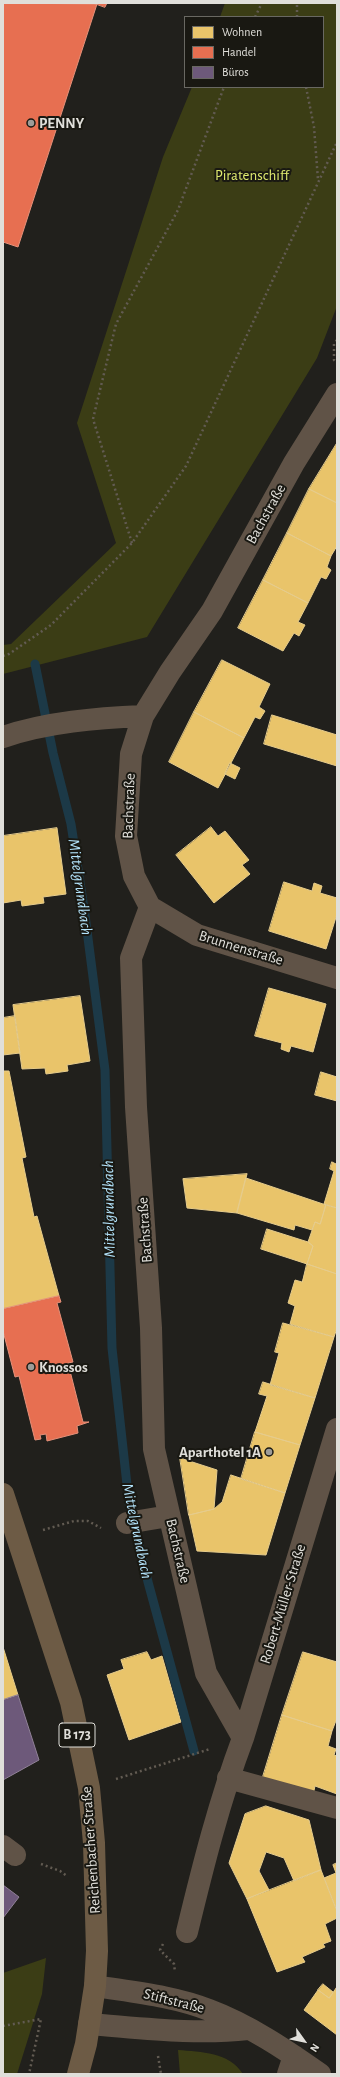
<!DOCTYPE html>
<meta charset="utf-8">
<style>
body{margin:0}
#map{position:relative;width:340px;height:2077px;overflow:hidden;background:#21201c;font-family:"Alegreya Sans",sans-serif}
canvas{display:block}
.frame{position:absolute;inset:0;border:4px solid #e0dfda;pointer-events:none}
.legend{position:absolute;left:184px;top:16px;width:140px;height:72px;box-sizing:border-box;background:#191812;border:1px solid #696862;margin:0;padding:5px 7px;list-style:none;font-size:12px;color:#e0dfda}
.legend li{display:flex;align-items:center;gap:8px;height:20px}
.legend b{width:20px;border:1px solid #696862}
.north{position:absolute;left:284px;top:2021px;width:40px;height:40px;-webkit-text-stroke:3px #191812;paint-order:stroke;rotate:123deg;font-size:11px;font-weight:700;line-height:16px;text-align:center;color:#e0dfda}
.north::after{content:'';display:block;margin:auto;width:14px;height:18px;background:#e0dfda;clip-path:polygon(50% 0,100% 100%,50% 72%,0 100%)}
</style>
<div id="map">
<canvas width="340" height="2077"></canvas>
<div class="frame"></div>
<ul class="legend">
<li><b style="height:11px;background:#e9c46a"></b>Wohnen</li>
<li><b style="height:11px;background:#e76f51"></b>Handel</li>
<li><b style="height:11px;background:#6d597a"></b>Büros</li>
</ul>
<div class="north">N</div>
</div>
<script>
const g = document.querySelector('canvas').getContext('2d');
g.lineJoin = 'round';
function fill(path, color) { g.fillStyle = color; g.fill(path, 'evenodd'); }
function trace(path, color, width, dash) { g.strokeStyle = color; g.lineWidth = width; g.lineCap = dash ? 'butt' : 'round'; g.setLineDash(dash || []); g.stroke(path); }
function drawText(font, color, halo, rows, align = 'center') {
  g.font = font + ' "Alegreya Sans",sans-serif'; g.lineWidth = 4; g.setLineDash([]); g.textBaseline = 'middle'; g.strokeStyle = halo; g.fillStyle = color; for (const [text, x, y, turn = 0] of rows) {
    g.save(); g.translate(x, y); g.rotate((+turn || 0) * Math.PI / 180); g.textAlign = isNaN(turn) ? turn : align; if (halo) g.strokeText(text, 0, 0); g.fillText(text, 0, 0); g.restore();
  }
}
fill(new Path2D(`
 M 225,3 L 337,3 L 337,306 L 317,358 L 147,637 L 3,674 L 3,645 L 11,644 L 116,543 L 77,423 L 163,157 L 192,87 L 323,87 L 323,17 L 220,17 Z
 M 46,1958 L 42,1994 L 17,2074 L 3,2074 L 3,1973 Z
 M 178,2050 C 201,2052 229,2052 243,2074 L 180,2074 Z`), '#3b3d15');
const homes = new Path2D(`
 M 337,443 L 337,503 L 309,489 Z
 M 309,489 L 337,503 L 337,546 L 331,556 L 287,533 Z
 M 287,533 L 331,556 L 327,567 L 331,570 L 326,579 L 321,577 L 308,603 L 263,580 Z
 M 263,580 L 308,603 L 298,622 L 305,625 L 299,636 L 294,633 L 283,651 L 238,628 Z
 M 222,660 L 270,684 L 259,707 L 265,711 L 260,719 L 255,717 L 244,738 L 194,712 Z
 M 194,712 L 244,738 L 218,788 L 169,762 Z
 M 272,715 L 337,735 L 337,766 L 264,744 Z
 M 230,763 L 240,768 L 235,779 L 225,774 Z
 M 211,827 L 218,836 L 225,831 L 249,860 L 242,865 L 250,874 L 214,903 L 176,855 Z
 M 57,828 L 66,894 L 43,897 L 44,903 L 22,906 L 21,900 L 3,903 L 3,836 Z
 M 284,882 L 312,891 L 314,883 L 322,886 L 320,893 L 337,898 L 337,914 L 326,949 L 269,931 Z
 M 269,988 L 326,1004 L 313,1052 L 291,1046 L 289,1052 L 281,1049 L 282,1043 L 255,1036 Z
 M 80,996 L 90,1061 L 67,1065 L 68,1071 L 46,1074 L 45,1068 L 22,1069 L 13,1005 Z
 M 15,1016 L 20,1053 L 3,1055 L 3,1018 Z
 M 3,1071 L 9,1071 L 26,1157 L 22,1158 L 34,1217 L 37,1216 L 59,1296 L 3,1309 Z
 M 321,1072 L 337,1077 L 337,1101 L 315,1095 Z
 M 332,1162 L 336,1164 L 337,1162 L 337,1208 L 324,1204 L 334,1171 L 330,1169 Z
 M 247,1174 L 237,1213 L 187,1208 L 183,1179 Z
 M 246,1178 L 326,1205 L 320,1224 L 315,1222 L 312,1230 L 295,1225 L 294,1230 L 237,1213 Z
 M 326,1205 L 337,1208 L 337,1274 L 307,1264 L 313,1246 L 308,1242 L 315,1222 L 320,1224 Z
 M 267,1229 L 308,1242 L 313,1246 L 307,1264 L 261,1249 Z
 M 307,1264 L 337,1274 L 337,1328 L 334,1337 L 290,1324 L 295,1306 L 288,1303 L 295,1280 L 302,1282 Z
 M 283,1323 L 334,1337 L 315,1398 L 270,1385 L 279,1353 L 275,1352 Z
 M 263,1382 L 315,1398 L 300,1445 L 255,1432 L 267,1396 L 259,1394 Z
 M 255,1432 L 300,1445 L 285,1493 L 241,1479 Z
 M 180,1458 L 217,1470 L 214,1509 L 189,1515 Z
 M 231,1475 L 285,1493 L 266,1555 L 197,1551 L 189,1515 L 214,1509 L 222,1502 Z
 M 3,1647 L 18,1695 L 3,1700 Z
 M 147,1652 L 151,1660 L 162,1656 L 181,1722 L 129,1740 L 107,1675 L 124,1669 L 121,1660 Z
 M 303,1652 L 337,1662 L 337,1718 L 332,1731 L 282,1715 Z
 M 282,1715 L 332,1731 L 328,1746 L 336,1749 L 334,1755 L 337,1756 L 337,1794 L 315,1786 L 313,1795 L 262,1780 Z
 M 266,1806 L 309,1820 L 321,1870 L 294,1881 L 284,1858 L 266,1852 L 259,1871 L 269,1890 L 247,1899 L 229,1863 L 245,1814 Z
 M 337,1863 L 337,1908 L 336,1909 L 324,1878 L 336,1873 L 333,1865 Z
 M 321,1870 L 337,1911 L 337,1918 L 325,1924 L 331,1941 L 323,1944 L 325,1947 L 302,1957 L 305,1962 L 277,1972 L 247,1899 Z
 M 323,1984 L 333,1992 L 329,1998 L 318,1990 Z
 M 337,1987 L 337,2035 L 304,2010 L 318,1990 L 329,1998 Z`);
fill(homes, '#e9c46a');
trace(homes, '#e6cc8c', 1);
const shops = new Path2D(`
 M 3,3 L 97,4 L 18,247 L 3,242 Z
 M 93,3 L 107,3 L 105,7 Z
 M 59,1296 L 61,1302 L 57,1303 L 73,1362 L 68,1363 L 83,1422 L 89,1422 L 77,1426 L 78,1433 L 47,1441 L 46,1434 L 40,1435 L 41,1439 L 35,1440 L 19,1376 L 15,1377 L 3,1331 L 3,1309 Z`);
fill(shops, '#e76f51');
trace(shops, '#e5917a', 1);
const offices = new Path2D(`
 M 18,1695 L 39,1760 L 3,1780 L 3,1700 Z
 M 3,1885 L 19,1897 L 3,1918 Z`);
fill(offices, '#6d597a');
trace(offices, '#908197', 1);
trace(new Path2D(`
 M 35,664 L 53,753 L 71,824 L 85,915 L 105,1070 L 112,1348 L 129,1503 L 148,1582 L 194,1751`), '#1c3947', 9);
trace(new Path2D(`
 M 255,17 L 262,3
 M 297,17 L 297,3
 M 306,87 L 314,127 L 318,180
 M 337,340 L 334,344 L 334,360 L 337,363
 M 132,543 L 93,419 L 116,324 L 178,210 L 224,87
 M 3,656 L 9,654 L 51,625 L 132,543 L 186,466 L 337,142
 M 43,1530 L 74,1521 L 88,1521 L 101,1528
 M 116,1779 L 210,1749
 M 41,1864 L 60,1871 L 67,1876
 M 163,1944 L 160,1950 L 174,1964 L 175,1972
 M 3,2026 L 41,2019 L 29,2074
 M 158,2056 L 161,2074`), '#625b52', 2.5, [2, 3]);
trace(new Path2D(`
 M 3,737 C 47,722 97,718 143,716
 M 150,907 L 197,935 L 337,978
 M 127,1523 L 169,1516
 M 243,1738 L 206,1673 L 154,1449 L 151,1328 L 136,1107 L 131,958 L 150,907 L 134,876 L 126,836 L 131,754 L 143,716 L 170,672 L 212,611 L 294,463 L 337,394
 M 228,1778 L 337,1808
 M 3,1846 L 15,1855
 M 187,1932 C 203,1866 219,1802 243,1738 L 337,1429
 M 95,1986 C 132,1992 174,1996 209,2010 C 249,2025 286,2050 320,2074
 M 89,2024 C 142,2028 195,2035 248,2029
 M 288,2074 L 294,2056`), '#605347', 22);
trace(new Path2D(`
 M 3,1494 L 71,1702 L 89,1788 L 94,1843 L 97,1951 L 95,1986 L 86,2044 L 78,2074`), '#6d5b45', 22);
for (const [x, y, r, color] of [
 [31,123,4,"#9d9c98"],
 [31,1367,4,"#9d9c98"],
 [269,1452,4,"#9d9c98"]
]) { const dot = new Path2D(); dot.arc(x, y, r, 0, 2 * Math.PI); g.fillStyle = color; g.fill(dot); trace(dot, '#191812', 1.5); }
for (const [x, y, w] of [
 [77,1735,36]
]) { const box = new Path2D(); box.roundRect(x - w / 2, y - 12, w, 24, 3); g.fillStyle = '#191812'; g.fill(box); trace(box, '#e0dfda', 1); }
drawText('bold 14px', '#e0dfda', null, [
 ["B 173",77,1735]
]);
drawText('bold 15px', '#e0dfda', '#191812', [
 ["PENNY",39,123],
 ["Knossos",39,1367],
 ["Aparthotel 1A",261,1452,"right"]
], 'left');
drawText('15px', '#dee96e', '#191812', [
 ["Piratenschiff",252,175]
]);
drawText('15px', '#e0dfda', '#191812', [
 ["Bachstraße",266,514,-61],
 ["Bachstraße",129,806,-88],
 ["Brunnenstraße",241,948,17],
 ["Bachstraße",145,1230,-94],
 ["Bachstraße",178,1551,77],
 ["Robert-Müller-Straße",283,1604,-73],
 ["Reichenbacher Straße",91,1850,-94],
 ["Stiftstraße",174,2001,14]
]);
drawText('italic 16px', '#b3e3fb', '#191812', [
 ["Mittelgrundbach",80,887,82],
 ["Mittelgrundbach",109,1209,-91],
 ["Mittelgrundbach",137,1531,78]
]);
</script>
